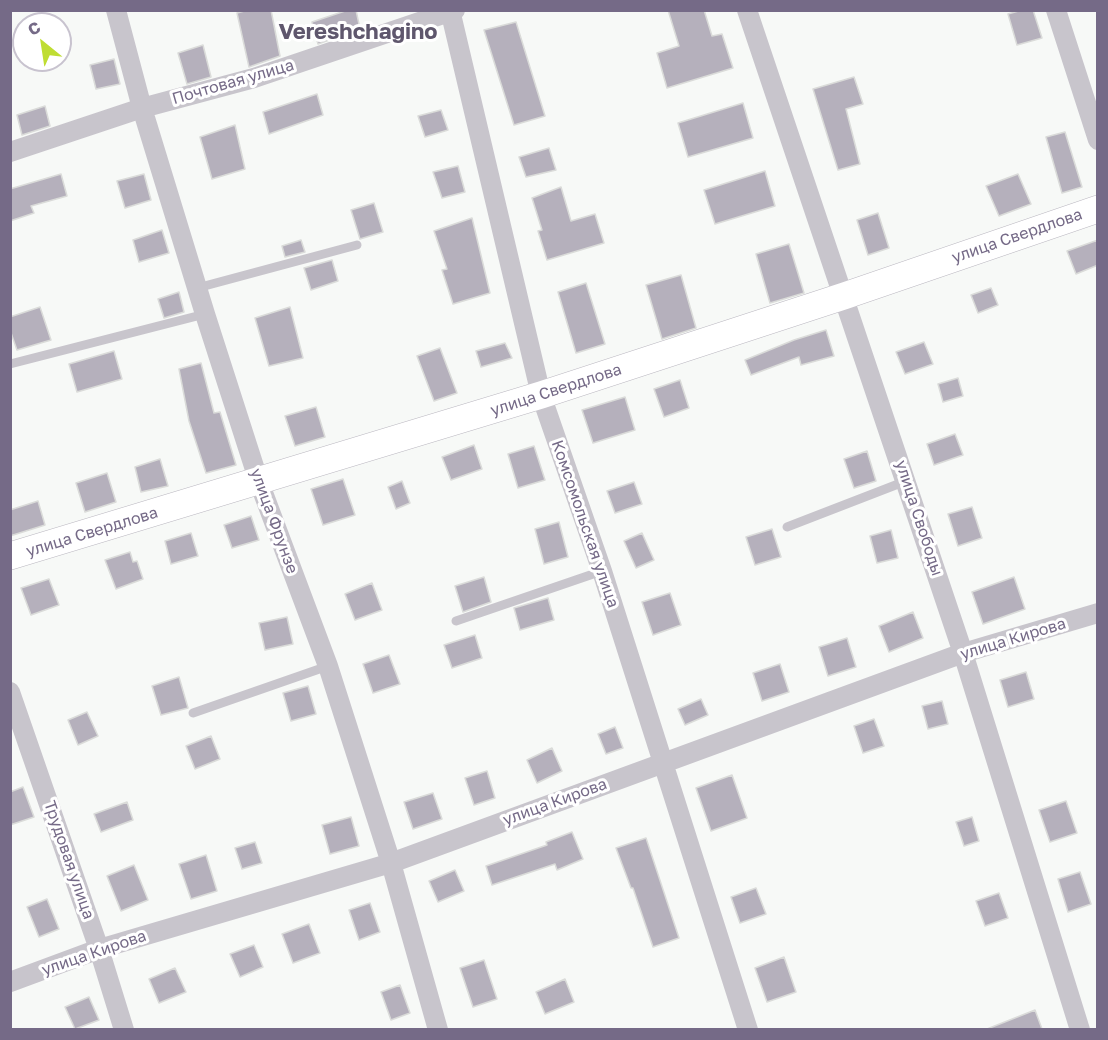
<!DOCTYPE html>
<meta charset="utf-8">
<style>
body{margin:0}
#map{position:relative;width:1108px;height:1040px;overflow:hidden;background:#f7f9f7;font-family:"Golos Text",sans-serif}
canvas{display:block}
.frame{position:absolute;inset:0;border:12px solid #756a87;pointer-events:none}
.north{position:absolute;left:12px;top:12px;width:60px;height:60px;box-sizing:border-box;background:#fff;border:2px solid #c8c3cf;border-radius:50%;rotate:330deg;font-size:16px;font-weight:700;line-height:24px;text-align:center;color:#756a87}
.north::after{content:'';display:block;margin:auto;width:21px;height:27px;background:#bfdd33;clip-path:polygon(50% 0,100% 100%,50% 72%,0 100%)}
</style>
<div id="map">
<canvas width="1108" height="1040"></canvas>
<div class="frame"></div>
<div class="north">С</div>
</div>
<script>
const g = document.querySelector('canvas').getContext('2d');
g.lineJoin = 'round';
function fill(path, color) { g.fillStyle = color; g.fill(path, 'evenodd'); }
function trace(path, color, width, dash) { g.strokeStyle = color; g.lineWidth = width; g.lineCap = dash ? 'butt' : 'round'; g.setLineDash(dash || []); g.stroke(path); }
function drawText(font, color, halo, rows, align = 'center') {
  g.font = font + ' "Golos Text",sans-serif'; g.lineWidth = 6; g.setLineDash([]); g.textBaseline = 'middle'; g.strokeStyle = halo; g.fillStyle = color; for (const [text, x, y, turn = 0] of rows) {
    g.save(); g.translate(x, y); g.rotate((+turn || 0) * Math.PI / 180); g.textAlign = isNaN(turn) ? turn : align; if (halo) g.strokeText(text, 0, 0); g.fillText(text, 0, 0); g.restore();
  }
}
const building = new Path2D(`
 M 248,10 L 271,10 L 280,56 L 249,67 L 237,13 Z
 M 348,10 L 356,10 L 360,29 L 318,44 L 312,22 Z
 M 668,10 L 704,10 L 712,36 L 722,34 L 733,68 L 667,88 L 657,53 L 679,46 Z
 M 1022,10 L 1033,10 L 1042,38 L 1017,45 L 1008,14 Z
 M 516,22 L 545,116 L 514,125 L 484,30 Z
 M 203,45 L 211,77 L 187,84 L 178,53 Z
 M 114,59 L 120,84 L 96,89 L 90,65 Z
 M 854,77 L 863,104 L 846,109 L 860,164 L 838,170 L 813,89 Z
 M 317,94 L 323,115 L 269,134 L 263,112 Z
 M 743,103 L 753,138 L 688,157 L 678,123 Z
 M 45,106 L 50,126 L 22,135 L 17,115 Z
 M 441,110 L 448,130 L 425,137 L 418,116 Z
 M 235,125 L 245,169 L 212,179 L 200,137 Z
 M 1065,132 L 1082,187 L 1062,193 L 1046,137 Z
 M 549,148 L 556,170 L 526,177 L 519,157 Z
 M 458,166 L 465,192 L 442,198 L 433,172 Z
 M 765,171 L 775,206 L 715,224 L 704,190 Z
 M 61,174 L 67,196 L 31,206 L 34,213 L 10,221 L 10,189 Z
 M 144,174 L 151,200 L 125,208 L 117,181 Z
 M 1018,174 L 1031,204 L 999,216 L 986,186 Z
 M 561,187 L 571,221 L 595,214 L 604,243 L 547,260 L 538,231 L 542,230 L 532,198 Z
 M 374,203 L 383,232 L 360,239 L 351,210 Z
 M 878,213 L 889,248 L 868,255 L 857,220 Z
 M 472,218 L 490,293 L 453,304 L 442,270 L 447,269 L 434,231 Z
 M 162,230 L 169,253 L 139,262 L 133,240 Z
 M 301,240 L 305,252 L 285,257 L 282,246 Z
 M 1098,240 L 1098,265 L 1076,274 L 1067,251 Z
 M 789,244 L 804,293 L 770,303 L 756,254 Z
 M 332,260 L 338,281 L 311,290 L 304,268 Z
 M 681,275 L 696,328 L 662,339 L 646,285 Z
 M 586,283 L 605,344 L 576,353 L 558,292 Z
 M 991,288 L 998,305 L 978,313 L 971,295 Z
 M 179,292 L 184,312 L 164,318 L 158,299 Z
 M 40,307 L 51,340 L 17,350 L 10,330 L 10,317 Z
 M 290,307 L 303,358 L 269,366 L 255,318 Z
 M 826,330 L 834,356 L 801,365 L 799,357 L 751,375 L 745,360 L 794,340 Z
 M 924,342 L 933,364 L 905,374 L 896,352 Z
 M 505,343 L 512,358 L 481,367 L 476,351 Z
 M 440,348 L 457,393 L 434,401 L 417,356 Z
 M 114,351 L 122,379 L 77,392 L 69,364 Z
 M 201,363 L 214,413 L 220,412 L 236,465 L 206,473 L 189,421 L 179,369 Z
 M 958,378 L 963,396 L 943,402 L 938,384 Z
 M 680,380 L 689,408 L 664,417 L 654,389 Z
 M 625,397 L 635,430 L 593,443 L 582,410 Z
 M 316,407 L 325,437 L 295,446 L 285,416 Z
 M 955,434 L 963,455 L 934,465 L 927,444 Z
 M 474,445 L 482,469 L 451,480 L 442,457 Z
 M 534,446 L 545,480 L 518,488 L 508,454 Z
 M 867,451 L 876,481 L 854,488 L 844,459 Z
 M 160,459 L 168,486 L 141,492 L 135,467 Z
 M 107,473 L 116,502 L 85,512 L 76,483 Z
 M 343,479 L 355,515 L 323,525 L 311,489 Z
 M 402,481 L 410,503 L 396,509 L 388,487 Z
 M 634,482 L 642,504 L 615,513 L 607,491 Z
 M 38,501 L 45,525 L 10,536 L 10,510 Z
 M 972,507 L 982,538 L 958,546 L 948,514 Z
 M 251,516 L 259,540 L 232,548 L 224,525 Z
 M 559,522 L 568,557 L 544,564 L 535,529 Z
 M 772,529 L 781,557 L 755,565 L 746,537 Z
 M 891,530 L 898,558 L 877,563 L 870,536 Z
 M 191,533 L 198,556 L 171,564 L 165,541 Z
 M 642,533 L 654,560 L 636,568 L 624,541 Z
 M 130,552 L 133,562 L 137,561 L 143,579 L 116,589 L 105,560 Z
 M 484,577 L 491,602 L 463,612 L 455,586 Z
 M 1014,577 L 1025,609 L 983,624 L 972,592 Z
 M 49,579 L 59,605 L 31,615 L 21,588 Z
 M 372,583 L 382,610 L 355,620 L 345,594 Z
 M 670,593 L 681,625 L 653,635 L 642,602 Z
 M 548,598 L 554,620 L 520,630 L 514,608 Z
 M 913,612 L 923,638 L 889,652 L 879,626 Z
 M 287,617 L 293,644 L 265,650 L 259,623 Z
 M 475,635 L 482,658 L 452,668 L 444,645 Z
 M 847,638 L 856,667 L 828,676 L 819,647 Z
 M 389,655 L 400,684 L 373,693 L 363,664 Z
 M 780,664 L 789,692 L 762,701 L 753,673 Z
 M 1026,672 L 1034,699 L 1008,707 L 1000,680 Z
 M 179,677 L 188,708 L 161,715 L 152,686 Z
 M 308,686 L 316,714 L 291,721 L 283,693 Z
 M 701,699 L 708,715 L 685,725 L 678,709 Z
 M 942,701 L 948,724 L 928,729 L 922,706 Z
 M 87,712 L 98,736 L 78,745 L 68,720 Z
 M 874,719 L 884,746 L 863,753 L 854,726 Z
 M 615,727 L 623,748 L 606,754 L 598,734 Z
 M 211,736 L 220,759 L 195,769 L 186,746 Z
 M 552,748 L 562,771 L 537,783 L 527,760 Z
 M 487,771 L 495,798 L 474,805 L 465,778 Z
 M 732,775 L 747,818 L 711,831 L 696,788 Z
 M 23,787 L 34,817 L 10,825 L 10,792 Z
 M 433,793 L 442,819 L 413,829 L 404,802 Z
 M 1066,801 L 1077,833 L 1050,842 L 1039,810 Z
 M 127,802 L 133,820 L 101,832 L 94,814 Z
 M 351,817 L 359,846 L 330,854 L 322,825 Z
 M 972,817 L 979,841 L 964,846 L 956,822 Z
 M 572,832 L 583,859 L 557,870 L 555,864 L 492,885 L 486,866 L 547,845 L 546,842 Z
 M 646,838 L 679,938 L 653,947 L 633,888 L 631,888 L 616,848 Z
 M 255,842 L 262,863 L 242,869 L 235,848 Z
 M 206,855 L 217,891 L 191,899 L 179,864 Z
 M 134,865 L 148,900 L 121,911 L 107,876 Z
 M 455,870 L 464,891 L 438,902 L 429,881 Z
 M 1080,872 L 1091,904 L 1068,912 L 1058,879 Z
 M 756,888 L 766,914 L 740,923 L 731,897 Z
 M 999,893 L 1008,918 L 985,926 L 976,901 Z
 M 47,899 L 59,929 L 39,937 L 27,907 Z
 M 370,903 L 380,932 L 359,940 L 349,910 Z
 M 309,924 L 320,953 L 293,963 L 282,934 Z
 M 254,945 L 263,967 L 240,977 L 230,954 Z
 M 784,957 L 796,992 L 767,1002 L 755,968 Z
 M 484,960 L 497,999 L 473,1007 L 460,968 Z
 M 175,968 L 186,992 L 159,1003 L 149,979 Z
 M 565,979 L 574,1002 L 545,1014 L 536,992 Z
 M 400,985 L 410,1013 L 391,1020 L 381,992 Z
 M 89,997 L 99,1020 L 75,1029 L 65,1007 Z
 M 1035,1010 L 1042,1029 L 987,1029 Z`);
fill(building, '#b5b0bc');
trace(building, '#dadbd9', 1.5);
const secondary = new Path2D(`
 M 10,556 L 541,395 L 844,296 L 1098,209`);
trace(secondary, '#bbb8c1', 28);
trace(new Path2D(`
 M 197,288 L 357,245
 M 10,364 L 205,314
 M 787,527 L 906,481
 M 456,621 L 602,571
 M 193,713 L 328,666`), '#c8c5cc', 9);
trace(new Path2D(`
 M 116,10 L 142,108 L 205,314 L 259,482 L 328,666 L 391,863 L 438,1030
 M 450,10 L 541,395 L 602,571 L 748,1030
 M 747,10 L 963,653 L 1080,1030
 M 1056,10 L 1098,140
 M 10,152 L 142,108 L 254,78 L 455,10
 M 10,692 L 99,949 L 124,1030
 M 10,982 L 99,949 L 391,863 L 963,653 L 1098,613`), '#c8c5cc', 20);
trace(secondary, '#fff', 27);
drawText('16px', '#756a87', '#fff', [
 ["Почтовая улица",233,82,-16],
 ["улица Свердлова",1017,236,-19],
 ["улица Свердлова",556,390,-18],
 ["улица Свободы",919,518,72],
 ["улица Фрунзе",274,521,70],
 ["Комсомольская улица",585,524,71],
 ["улица Свердлова",92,532,-17],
 ["улица Кирова",1013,639,-17],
 ["улица Кирова",555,802,-20],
 ["Трудовая улица",69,860,71],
 ["улица Кирова",94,953,-19]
]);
drawText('bold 22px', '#5f576d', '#fff', [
 ["Vereshchagino",358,32]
]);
</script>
